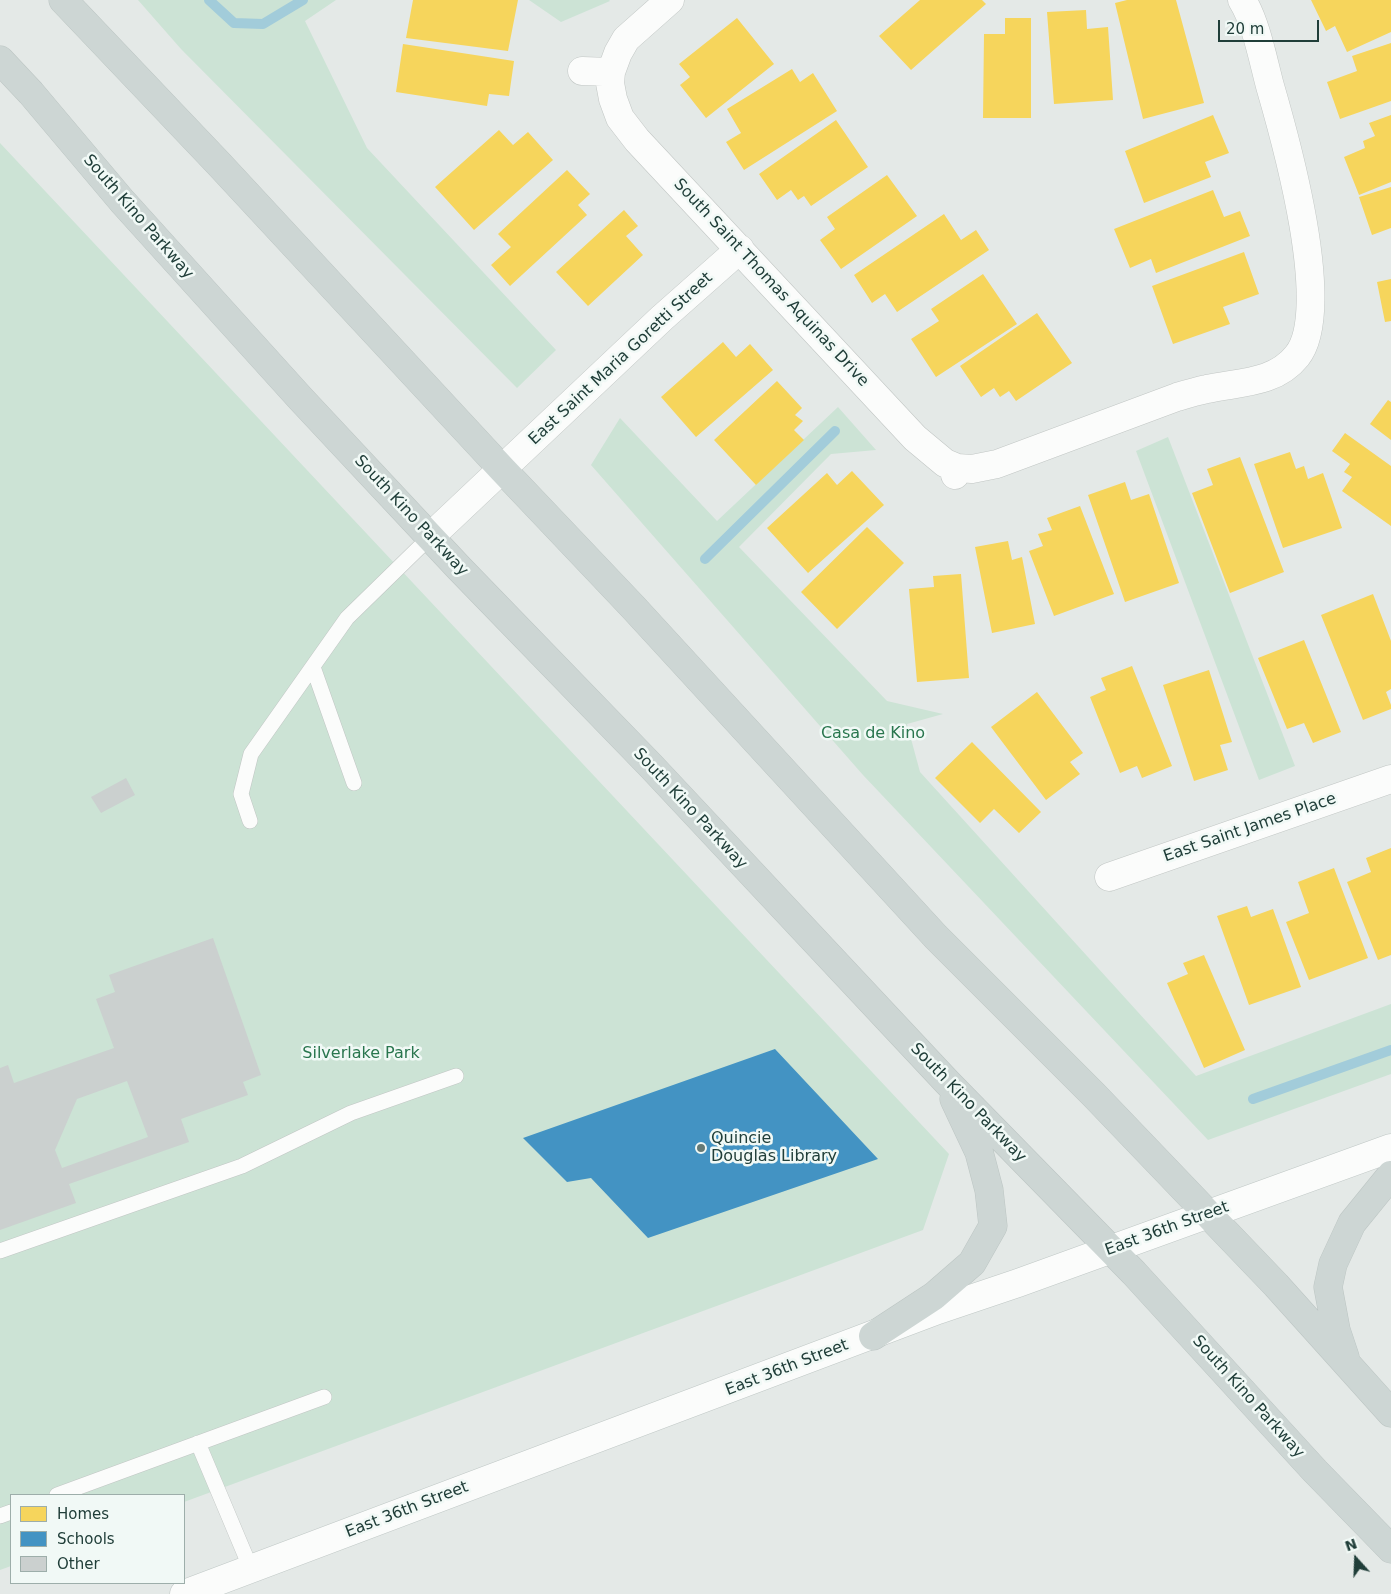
<!DOCTYPE html>
<style>
body{margin:0}
#map{position:relative;width:1391px;height:1594px;overflow:hidden;background:#e4e9e7;font-family:"DejaVu Sans",sans-serif}
canvas{display:block}
.legend{position:absolute;left:10px;top:1494px;width:175px;height:90px;box-sizing:border-box;background:#f1f9f6;border:1px solid #9daeaa;margin:0;padding:6px 9px;list-style:none;font-size:15px;color:#203e39}
.legend li{display:flex;align-items:center;gap:10px;height:25px}
.legend b{width:25px;border:1px solid #9daeaa}
.north{position:absolute;left:1331px;top:1534px;width:50px;height:50px;-webkit-text-stroke:4px #f1f9f6;paint-order:stroke;rotate:340deg;font-size:14px;font-weight:700;line-height:20px;text-align:center;color:#203e39}
.north::after{content:'';display:block;margin:auto;width:18px;height:22px;background:#203e39;clip-path:polygon(50% 0,100% 100%,50% 72%,0 100%)}
.scale{position:absolute;left:1218px;top:20px;width:101px;height:22px;box-sizing:border-box;border:2px solid #203e39;border-top:0;padding-left:6px;font-size:15px;line-height:18px;white-space:nowrap;color:#203e39;-webkit-text-stroke:4px #f1f9f6;paint-order:stroke}
</style>
<div id="map">
<canvas width="1391" height="1594"></canvas>
<ul class="legend">
<li><b style="height:14px;background:#f6d55c"></b>Homes</li>
<li><b style="height:14px;background:#4393c3"></b>Schools</li>
<li><b style="height:14px;background:#cbd0cf"></b>Other</li>
</ul>
<div class="north">N</div>
<div class="scale">20 m</div>
</div>
<script>
const g = document.querySelector('canvas').getContext('2d');
g.lineJoin = 'round';
function fill(path, color) { g.fillStyle = color; g.fill(path, 'evenodd'); }
function trace(path, color, width, dash) { g.strokeStyle = color; g.lineWidth = width; g.lineCap = dash ? 'butt' : 'round'; g.setLineDash(dash || []); g.stroke(path); }
function drawText(font, color, halo, rows, align = 'center') {
  g.font = font + ' "DejaVu Sans",sans-serif'; g.lineWidth = 5; g.setLineDash([]); g.textBaseline = 'middle'; g.strokeStyle = halo; g.fillStyle = color; for (const [text, x, y, turn = 0] of rows) {
    g.save(); g.translate(x, y); g.rotate((+turn || 0) * Math.PI / 180); g.textAlign = isNaN(turn) ? turn : align; if (halo) g.strokeText(text, 0, 0); g.fillText(text, 0, 0); g.restore();
  }
}
fill(new Path2D(`
 M 138,0 L 336,0 L 305,21 L 367,148 L 556,350 L 517,388 L 181,49 Z
 M 529,0 L 609,0 L 610,1 L 561,22 Z
 M 0,143 L 949,1154 L 923,1230 L 184,1502 L 184,1495 L 11,1495 L 11,1566 L 0,1570 Z
 M 838,407 L 876,450 L 831,454 L 739,547 L 887,701 L 943,714 L 907,724 L 920,772 L 1196,1076 L 1391,1004 L 1391,1074 L 1208,1140 L 863,775 L 591,465 L 620,418 L 717,521 Z
 M 1168,437 L 1295,766 L 1259,780 L 1136,451 Z`), '#cce3d5');
fill(new Path2D(`
 M 413,0 L 518,0 L 508,51 L 406,38 Z
 M 920,0 L 982,0 L 986,4 L 911,70 L 879,36 Z
 M 1127,0 L 1176,0 L 1204,103 L 1143,119 L 1115,3 Z
 M 1311,0 L 1391,0 L 1391,32 L 1347,52 L 1335,26 L 1326,31 Z
 M 1086,10 L 1087,29 L 1108,27 L 1113,100 L 1054,104 L 1047,12 Z
 M 737,18 L 774,64 L 706,118 L 680,85 L 690,77 L 679,64 Z
 M 1005,18 L 1031,18 L 1031,118 L 983,118 L 984,34 L 1005,34 Z
 M 1391,43 L 1391,101 L 1340,119 L 1327,82 L 1357,71 L 1352,56 Z
 M 403,44 L 514,61 L 509,96 L 489,94 L 487,106 L 396,92 Z
 M 792,69 L 800,82 L 813,73 L 837,111 L 744,170 L 726,142 L 741,133 L 727,109 Z
 M 1213,115 L 1229,153 L 1205,162 L 1211,177 L 1144,203 L 1125,151 Z
 M 1391,115 L 1391,182 L 1359,195 L 1344,157 L 1365,148 L 1363,141 L 1375,136 L 1369,123 Z
 M 836,120 L 868,167 L 811,206 L 804,196 L 798,200 L 791,190 L 777,200 L 759,174 Z
 M 499,130 L 513,145 L 528,132 L 553,160 L 474,230 L 435,187 Z
 M 567,170 L 590,194 L 578,205 L 587,215 L 510,286 L 491,265 L 511,247 L 498,234 Z
 M 887,175 L 917,216 L 841,269 L 820,240 L 835,229 L 827,217 Z
 M 1391,187 L 1391,228 L 1372,235 L 1359,197 Z
 M 1213,190 L 1224,217 L 1240,211 L 1250,236 L 1156,273 L 1151,259 L 1130,268 L 1114,229 Z
 M 624,210 L 638,226 L 626,236 L 643,255 L 588,306 L 556,272 Z
 M 944,214 L 961,240 L 976,230 L 989,250 L 897,312 L 885,294 L 872,303 L 854,275 Z
 M 1244,252 L 1259,294 L 1223,307 L 1230,324 L 1173,344 L 1152,286 Z
 M 983,274 L 1017,324 L 936,377 L 911,339 L 939,321 L 931,309 Z
 M 1391,279 L 1391,321 L 1385,322 L 1377,282 Z
 M 1037,313 L 1072,363 L 1016,401 L 1009,391 L 1000,397 L 994,388 L 981,397 L 960,366 Z
 M 723,342 L 736,357 L 750,344 L 773,370 L 696,437 L 661,397 Z
 M 777,381 L 802,408 L 795,415 L 803,421 L 794,430 L 804,440 L 756,485 L 714,440 Z
 M 1388,400 L 1391,402 L 1391,440 L 1370,424 Z
 M 1345,433 L 1391,466 L 1391,526 L 1342,491 L 1352,477 L 1344,472 L 1350,464 L 1332,451 Z
 M 1290,452 L 1296,469 L 1304,466 L 1308,479 L 1323,473 L 1342,528 L 1283,548 L 1254,464 Z
 M 1240,457 L 1284,572 L 1230,593 L 1192,493 L 1213,485 L 1207,469 Z
 M 852,471 L 884,505 L 808,573 L 767,528 L 827,473 L 837,485 Z
 M 1125,482 L 1131,500 L 1149,494 L 1179,583 L 1125,602 L 1088,495 Z
 M 1080,506 L 1114,594 L 1054,616 L 1029,551 L 1043,546 L 1038,534 L 1052,530 L 1047,518 Z
 M 867,527 L 904,563 L 837,629 L 801,592 Z
 M 1008,541 L 1012,560 L 1022,557 L 1035,624 L 992,633 L 975,547 Z
 M 961,574 L 969,678 L 917,682 L 909,589 L 934,587 L 933,576 Z
 M 1373,594 L 1391,641 L 1391,689 L 1386,692 L 1391,705 L 1391,709 L 1363,720 L 1321,615 Z
 M 1304,640 L 1341,732 L 1313,743 L 1304,723 L 1287,729 L 1258,658 Z
 M 1132,666 L 1172,766 L 1142,778 L 1137,766 L 1120,773 L 1090,697 L 1106,690 L 1101,678 Z
 M 1209,670 L 1232,742 L 1220,745 L 1228,770 L 1194,781 L 1163,685 Z
 M 1037,692 L 1083,753 L 1070,762 L 1080,774 L 1046,800 L 991,727 Z
 M 972,742 L 1041,812 L 1019,833 L 994,809 L 980,823 L 935,778 Z
 M 1391,848 L 1391,955 L 1378,960 L 1347,882 L 1371,872 L 1366,858 Z
 M 1334,868 L 1368,958 L 1309,980 L 1286,922 L 1309,913 L 1298,882 Z
 M 1247,906 L 1251,917 L 1273,909 L 1301,987 L 1249,1005 L 1217,916 Z
 M 1204,955 L 1245,1050 L 1204,1068 L 1167,983 L 1188,974 L 1183,963 Z`), '#f6d55c');
fill(new Path2D(`
 M 775,1049 L 878,1159 L 648,1238 L 591,1178 L 567,1182 L 523,1138 Z`), '#4393c3');
trace(new Path2D(`
 M 209,0 L 234,23 L 263,24 L 303,0
 M 705,559 L 835,431
 M 1253,1099 L 1391,1050`), '#a2ccda', 10);
fill(new Path2D(`
 M 126,778 L 135,795 L 101,813 L 91,797 Z
 M 213,938 L 261,1075 L 243,1082 L 248,1095 L 181,1119 L 189,1142 L 69,1184 L 76,1203 L 0,1230 L 0,1068 L 8,1065 L 14,1083 L 114,1048 L 96,999 L 115,992 L 109,975 ZM 127,1081 L 148,1137 L 62,1168 L 55,1150 L 77,1099 Z`), '#cbd0cf');
const service = new Path2D(`
 M 313,667 L 354,783
 M 250,821 L 241,794 L 251,754 L 347,618 L 430,537
 M 0,1251 L 242,1166 L 351,1113 L 456,1076
 M 198,1443 L 251,1569
 M 57,1495 L 324,1397
 M 0,1516 L 11,1512`);
const minor = new Path2D(`
 M 670,0 L 626,39 L 618,53 L 611,72 L 610,83 L 613,99 L 620,118 L 637,140 L 915,438 L 945,463 L 957,468 L 955,475
 M 582,71 L 611,72
 M 957,468 L 972,469 L 997,464 L 1177,397 C 1187,394 1197,391 1207,389 C 1238,382 1275,384 1297,356 C 1334,311 1286,141 1270,86 C 1263,60 1256,22 1242,0
 M 430,537 L 662,318 L 740,249
 M 1109,877 L 1391,779`);
const secondary = new Path2D(`
 M 184,1594 L 938,1310 L 1018,1283 L 1391,1148`);
const primary = new Path2D(`
 M 63,0 L 219,164 L 502,469 L 633,607 L 936,937 L 1094,1095 L 1208,1214 L 1276,1285 L 1391,1413
 M 0,60 L 31,93 L 122,201 L 300,398 L 459,568 L 651,766 L 947,1082 L 1134,1273 L 1315,1471 L 1391,1549
 M 873,1336 L 934,1296 L 972,1263 L 993,1226 L 989,1190 L 979,1152 L 954,1099
 M 1345,1357 L 1336,1330 L 1328,1287 L 1333,1264 L 1352,1223 L 1391,1175`);
trace(service, '#c1c6c4', 16);
trace(minor, '#c1c6c4', 29);
trace(secondary, '#bfc7c5', 29);
trace(primary, '#bcc5c3', 29);
trace(service, '#fbfcfb', 15);
trace(minor, '#fbfcfb', 28);
trace(secondary, '#fbfcfb', 28);
trace(primary, '#cdd6d4', 28);
for (const [x, y, r, color] of [
 [701,1148,5,"#657a76"]
]) { const dot = new Path2D(); dot.arc(x, y, r, 0, 2 * Math.PI); g.fillStyle = color; g.fill(dot); trace(dot, '#f1f9f6', 2); }
drawText('16px', '#203e39', '#f1f9f6', [
 ["South Kino Parkway",138,217,49],
 ["South Saint Thomas Aquinas Drive",771,283,47],
 ["East Saint Maria Goretti Street",621,359,-43],
 ["South Kino Parkway",411,516,47],
 ["South Kino Parkway",690,809,47],
 ["East Saint James Place",1250,828,-19],
 ["South Kino Parkway",968,1103,46],
 ["East 36th Street",1167,1229,-20],
 ["East 36th Street",787,1368,-21],
 ["South Kino Parkway",1248,1397,48],
 ["East 36th Street",407,1510,-21]
]);
drawText('16px', '#29764e', '#f1f9f6', [
 ["Casa de Kino",873,734],
 ["Silverlake Park",361,1054]
]);
drawText('16px', '#203e39', '#f1f9f6', [
 ["Quincie",711,1139],
 ["Douglas Library",711,1157]
], 'left');
</script>
